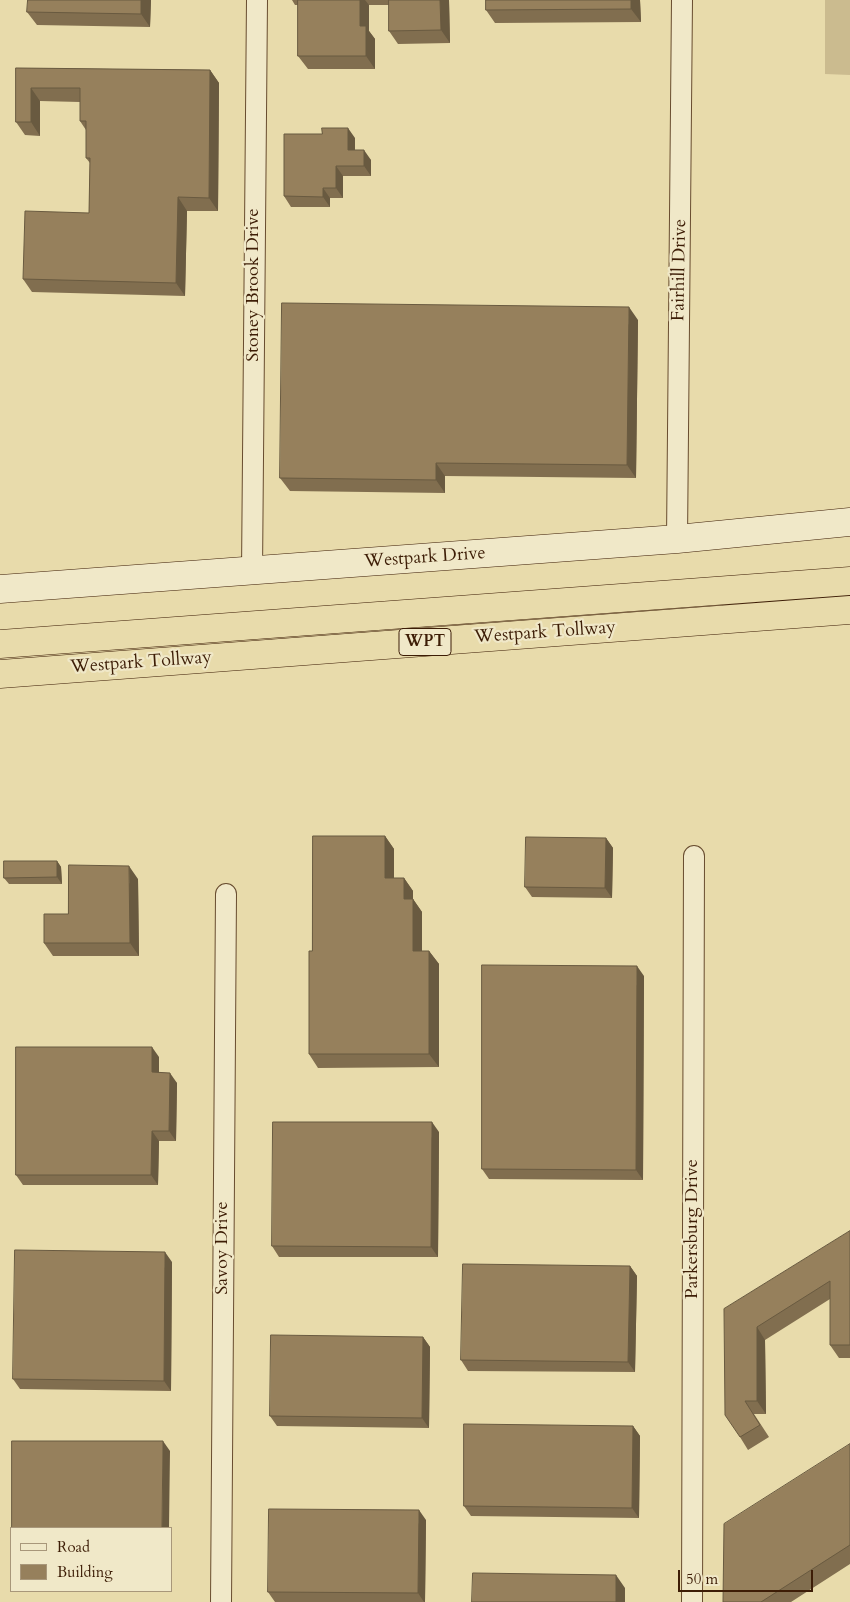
<!DOCTYPE html>
<style>
body{margin:0}
#map{position:relative;width:850px;height:1602px;overflow:hidden;background:#e8dbab;font-family:Cardo,serif}
canvas{display:block}
.legend{position:absolute;left:10px;top:1527px;width:162px;height:65px;box-sizing:border-box;background:#f0e8c8;border:1px solid #a8977a;margin:0;padding:6px 9px;list-style:none;font-size:15px;color:#3d1d06}
.legend li{display:flex;align-items:center;gap:10px;height:25px}
.legend b{width:25px;border:1px solid #a8977a}
.scale{position:absolute;left:678px;top:1570px;width:135px;height:22px;box-sizing:border-box;border:2px solid #3d1d06;border-top:0;padding-left:6px;font-size:15px;line-height:18px;white-space:nowrap;color:#3d1d06;-webkit-text-stroke:4px #f0e8c8;paint-order:stroke}
</style>
<div id="map">
<canvas width="850" height="1602"></canvas>
<ul class="legend">
<li><b style="height:6px;background:#f0e8c8"></b>Road</li>
<li><b style="height:14px;background:#96805c"></b>Building</li>
</ul>
<div class="scale">50 m</div>
</div>
<script>
const g = document.querySelector('canvas').getContext('2d');
g.lineJoin = 'round';
function fill(path, color) { g.fillStyle = color; g.fill(path, 'evenodd'); }
function trace(path, color, width, dash) { g.strokeStyle = color; g.lineWidth = width; g.lineCap = dash ? 'butt' : 'round'; g.setLineDash(dash || []); g.stroke(path); }
function drawText(font, color, halo, rows, align = 'center') {
  g.font = font + ' Cardo,serif'; g.lineWidth = 4.5; g.setLineDash([]); g.textBaseline = 'middle'; g.strokeStyle = halo; g.fillStyle = color; for (const [text, x, y, turn = 0] of rows) {
    g.save(); g.translate(x, y); g.rotate((+turn || 0) * Math.PI / 180); g.textAlign = isNaN(turn) ? turn : align; if (halo) g.strokeText(text, 0, 0); g.fillText(text, 0, 0); g.restore();
  }
}
fill(new Path2D(`
 M 825,0 L 850,0 L 850,75 L 825,74 Z`), '#cbbb8f');
const street = new Path2D(`
 M 677,539 L 682,0
 M 252,571 L 257,0
 M 221,1602 L 226,894
 M 692,1602 L 694,856`);
const secondary = new Path2D(`
 M 0,589 L 677,539 L 850,522`);
const highway = new Path2D(`
 M 0,644 L 850,581
 M 0,674 L 850,610`);
trace(street, '#684c2f', 22);
trace(secondary, '#3d1d06', 29);
trace(highway, '#3d1d06', 29);
trace(street, '#f0e8c8', 20);
trace(secondary, '#f0e8c8', 28);
trace(highway, '#e8dbab', 28);
fill(new Path2D(`
 M 28,0 L 151,0 L 150,27 L 37,25 L 27,12 Z
 M 292,0 L 449,0 L 450,43 L 398,44 L 389,31 L 389,5 L 369,5 L 369,31 L 375,39 L 375,69 L 308,69 L 298,56 L 298,5 L 295,5 Z
 M 486,0 L 640,0 L 641,22 L 495,23 L 486,10 Z
 M 16,68 L 210,70 L 219,83 L 218,211 L 187,211 L 185,296 L 32,292 L 23,279 L 89,213 L 90,163 L 86,158 L 86,130 L 80,121 L 80,102 L 40,101 L 40,136 L 25,135 L 16,122 Z
 M 355,138 L 355,150 L 371,160 L 371,176 L 343,176 L 343,198 L 330,198 L 330,207 L 291,207 L 284,196 Z
 M 638,320 L 636,478 L 445,476 L 445,493 L 290,491 L 280,478 Z
 M 385,836 L 394,849 L 394,878 L 404,878 L 413,891 L 413,899 L 422,912 L 422,951 L 429,951 L 439,964 L 439,1067 L 318,1068 L 309,1054 L 312,951 Z
 M 606,838 L 613,848 L 612,898 L 532,897 L 525,887 Z
 M 57,861 L 61,867 L 62,884 L 9,884 L 4,878 Z
 M 138,879 L 139,956 L 53,956 L 44,943 L 68,914 Z
 M 644,976 L 643,1180 L 489,1179 L 482,1169 Z
 M 159,1057 L 159,1072 L 177,1083 L 176,1141 L 159,1141 L 158,1185 L 23,1185 L 16,1175 Z
 M 439,1132 L 438,1257 L 279,1257 L 272,1246 Z
 M 850,1231 L 850,1358 L 839,1358 L 830,1345 L 830,1299 L 765,1340 L 766,1414 L 754,1414 L 769,1437 L 748,1450 L 740,1437 L 724,1309 Z
 M 172,1262 L 171,1391 L 20,1389 L 13,1379 Z
 M 630,1266 L 637,1276 L 635,1372 L 468,1371 L 461,1360 Z
 M 423,1337 L 430,1347 L 429,1428 L 277,1426 L 270,1416 Z
 M 633,1426 L 640,1436 L 639,1518 L 471,1516 L 464,1506 Z
 M 850,1444 L 850,1564 L 791,1602 L 723,1602 Z
 M 426,1520 L 425,1602 L 275,1602 L 268,1592 Z`), '#816e4f');
fill(new Path2D(`
 M 141,0 L 151,0 L 150,27 L 141,14 Z
 M 360,0 L 365,0 L 369,5 L 369,31 L 375,39 L 375,69 L 366,56 L 360,26 Z
 M 440,0 L 449,0 L 450,43 L 441,30 Z
 M 631,0 L 640,0 L 641,22 L 631,9 Z
 M 210,70 L 219,83 L 218,211 L 209,198 Z
 M 31,88 L 40,101 L 40,136 L 31,122 Z
 M 348,128 L 355,138 L 355,160 L 348,150 Z
 M 364,150 L 371,160 L 371,176 L 364,166 Z
 M 336,166 L 343,176 L 343,198 L 336,188 Z
 M 323,188 L 330,198 L 330,207 L 323,197 Z
 M 178,197 L 187,211 L 185,296 L 176,283 Z
 M 629,307 L 638,320 L 636,478 L 627,465 Z
 M 436,463 L 445,476 L 445,493 L 436,480 Z
 M 385,836 L 394,849 L 394,891 L 385,878 Z
 M 606,838 L 613,848 L 612,898 L 605,888 Z
 M 57,861 L 61,867 L 62,884 L 57,877 Z
 M 129,866 L 138,879 L 139,956 L 130,943 Z
 M 404,878 L 413,891 L 413,899 L 422,912 L 422,964 L 413,951 L 404,899 Z
 M 429,951 L 439,964 L 439,1067 L 429,1054 Z
 M 637,966 L 644,976 L 643,1180 L 636,1170 Z
 M 152,1047 L 159,1057 L 159,1082 L 152,1072 Z
 M 170,1073 L 177,1083 L 176,1141 L 169,1131 Z
 M 432,1122 L 439,1132 L 438,1257 L 431,1247 Z
 M 152,1131 L 159,1141 L 158,1185 L 151,1175 Z
 M 165,1252 L 172,1262 L 171,1391 L 164,1381 Z
 M 630,1266 L 637,1276 L 635,1372 L 628,1362 Z
 M 757,1327 L 765,1340 L 766,1414 L 757,1401 Z
 M 423,1337 L 430,1347 L 429,1428 L 422,1418 Z
 M 633,1426 L 640,1436 L 639,1518 L 632,1508 Z
 M 163,1441 L 170,1451 L 169,1528 L 162,1528 Z
 M 419,1510 L 426,1520 L 425,1602 L 424,1602 L 418,1593 Z
 M 616,1575 L 625,1588 L 625,1602 L 616,1602 Z`), '#695a40');
const building = new Path2D(`
 M 28,0 L 141,0 L 141,14 L 27,12 Z
 M 298,0 L 360,0 L 360,26 L 366,26 L 366,56 L 298,56 Z
 M 389,0 L 440,0 L 441,30 L 389,31 Z
 M 486,0 L 631,0 L 631,9 L 486,10 Z
 M 16,68 L 210,70 L 209,198 L 178,197 L 176,283 L 23,279 L 25,211 L 89,213 L 90,158 L 86,158 L 86,121 L 80,121 L 80,88 L 31,88 L 31,122 L 16,122 Z
 M 322,128 L 348,128 L 348,150 L 364,150 L 364,166 L 336,166 L 336,188 L 323,188 L 323,197 L 284,196 L 284,134 L 322,134 Z
 M 282,303 L 629,307 L 627,465 L 436,463 L 436,480 L 280,478 Z
 M 313,836 L 385,836 L 385,878 L 404,878 L 404,899 L 413,899 L 413,951 L 429,951 L 429,1054 L 309,1054 L 309,951 L 312,951 Z
 M 526,837 L 606,838 L 605,888 L 525,887 Z
 M 4,861 L 57,861 L 57,877 L 4,878 Z
 M 69,865 L 129,866 L 130,943 L 44,943 L 44,914 L 68,914 Z
 M 482,965 L 637,966 L 636,1170 L 482,1169 Z
 M 16,1047 L 152,1047 L 152,1072 L 170,1073 L 169,1131 L 152,1131 L 151,1175 L 16,1175 Z
 M 273,1122 L 432,1122 L 431,1247 L 272,1246 Z
 M 850,1231 L 850,1345 L 830,1345 L 830,1281 L 757,1327 L 757,1401 L 745,1401 L 760,1425 L 740,1437 L 725,1415 L 724,1309 Z
 M 15,1250 L 165,1252 L 164,1381 L 13,1379 Z
 M 463,1264 L 630,1266 L 628,1362 L 461,1360 Z
 M 271,1335 L 423,1337 L 422,1418 L 270,1416 Z
 M 464,1424 L 633,1426 L 632,1508 L 464,1506 Z
 M 12,1441 L 163,1441 L 162,1528 L 12,1528 Z
 M 850,1444 L 850,1545 L 761,1602 L 723,1602 L 724,1524 Z
 M 269,1509 L 419,1510 L 418,1593 L 268,1592 Z
 M 473,1573 L 616,1575 L 616,1602 L 472,1602 Z`);
fill(building, '#96805c');
trace(building, '#695a40', 1);
for (const [x, y, w] of [
 [425,642,52]
]) { const box = new Path2D(); box.roundRect(x - w / 2, y - 13.5, w, 27, 4); g.fillStyle = '#f0e8c8'; g.fill(box); trace(box, '#3d1d06', 1); }
drawText('bold 16px', '#3d1d06', null, [
 ["WPT",425,642]
]);
drawText('18px', '#3d1d06', '#f0e8c8', [
 ["Fairhill Drive",680,270,-89],
 ["Stoney Brook Drive",254,285,-90],
 ["Westpark Drive",425,558,-4],
 ["Westpark Tollway",545,633,-4],
 ["Westpark Tollway",141,663,-4],
 ["Parkersburg Drive",693,1229,-90],
 ["Savoy Drive",223,1248,-90]
]);
</script>
